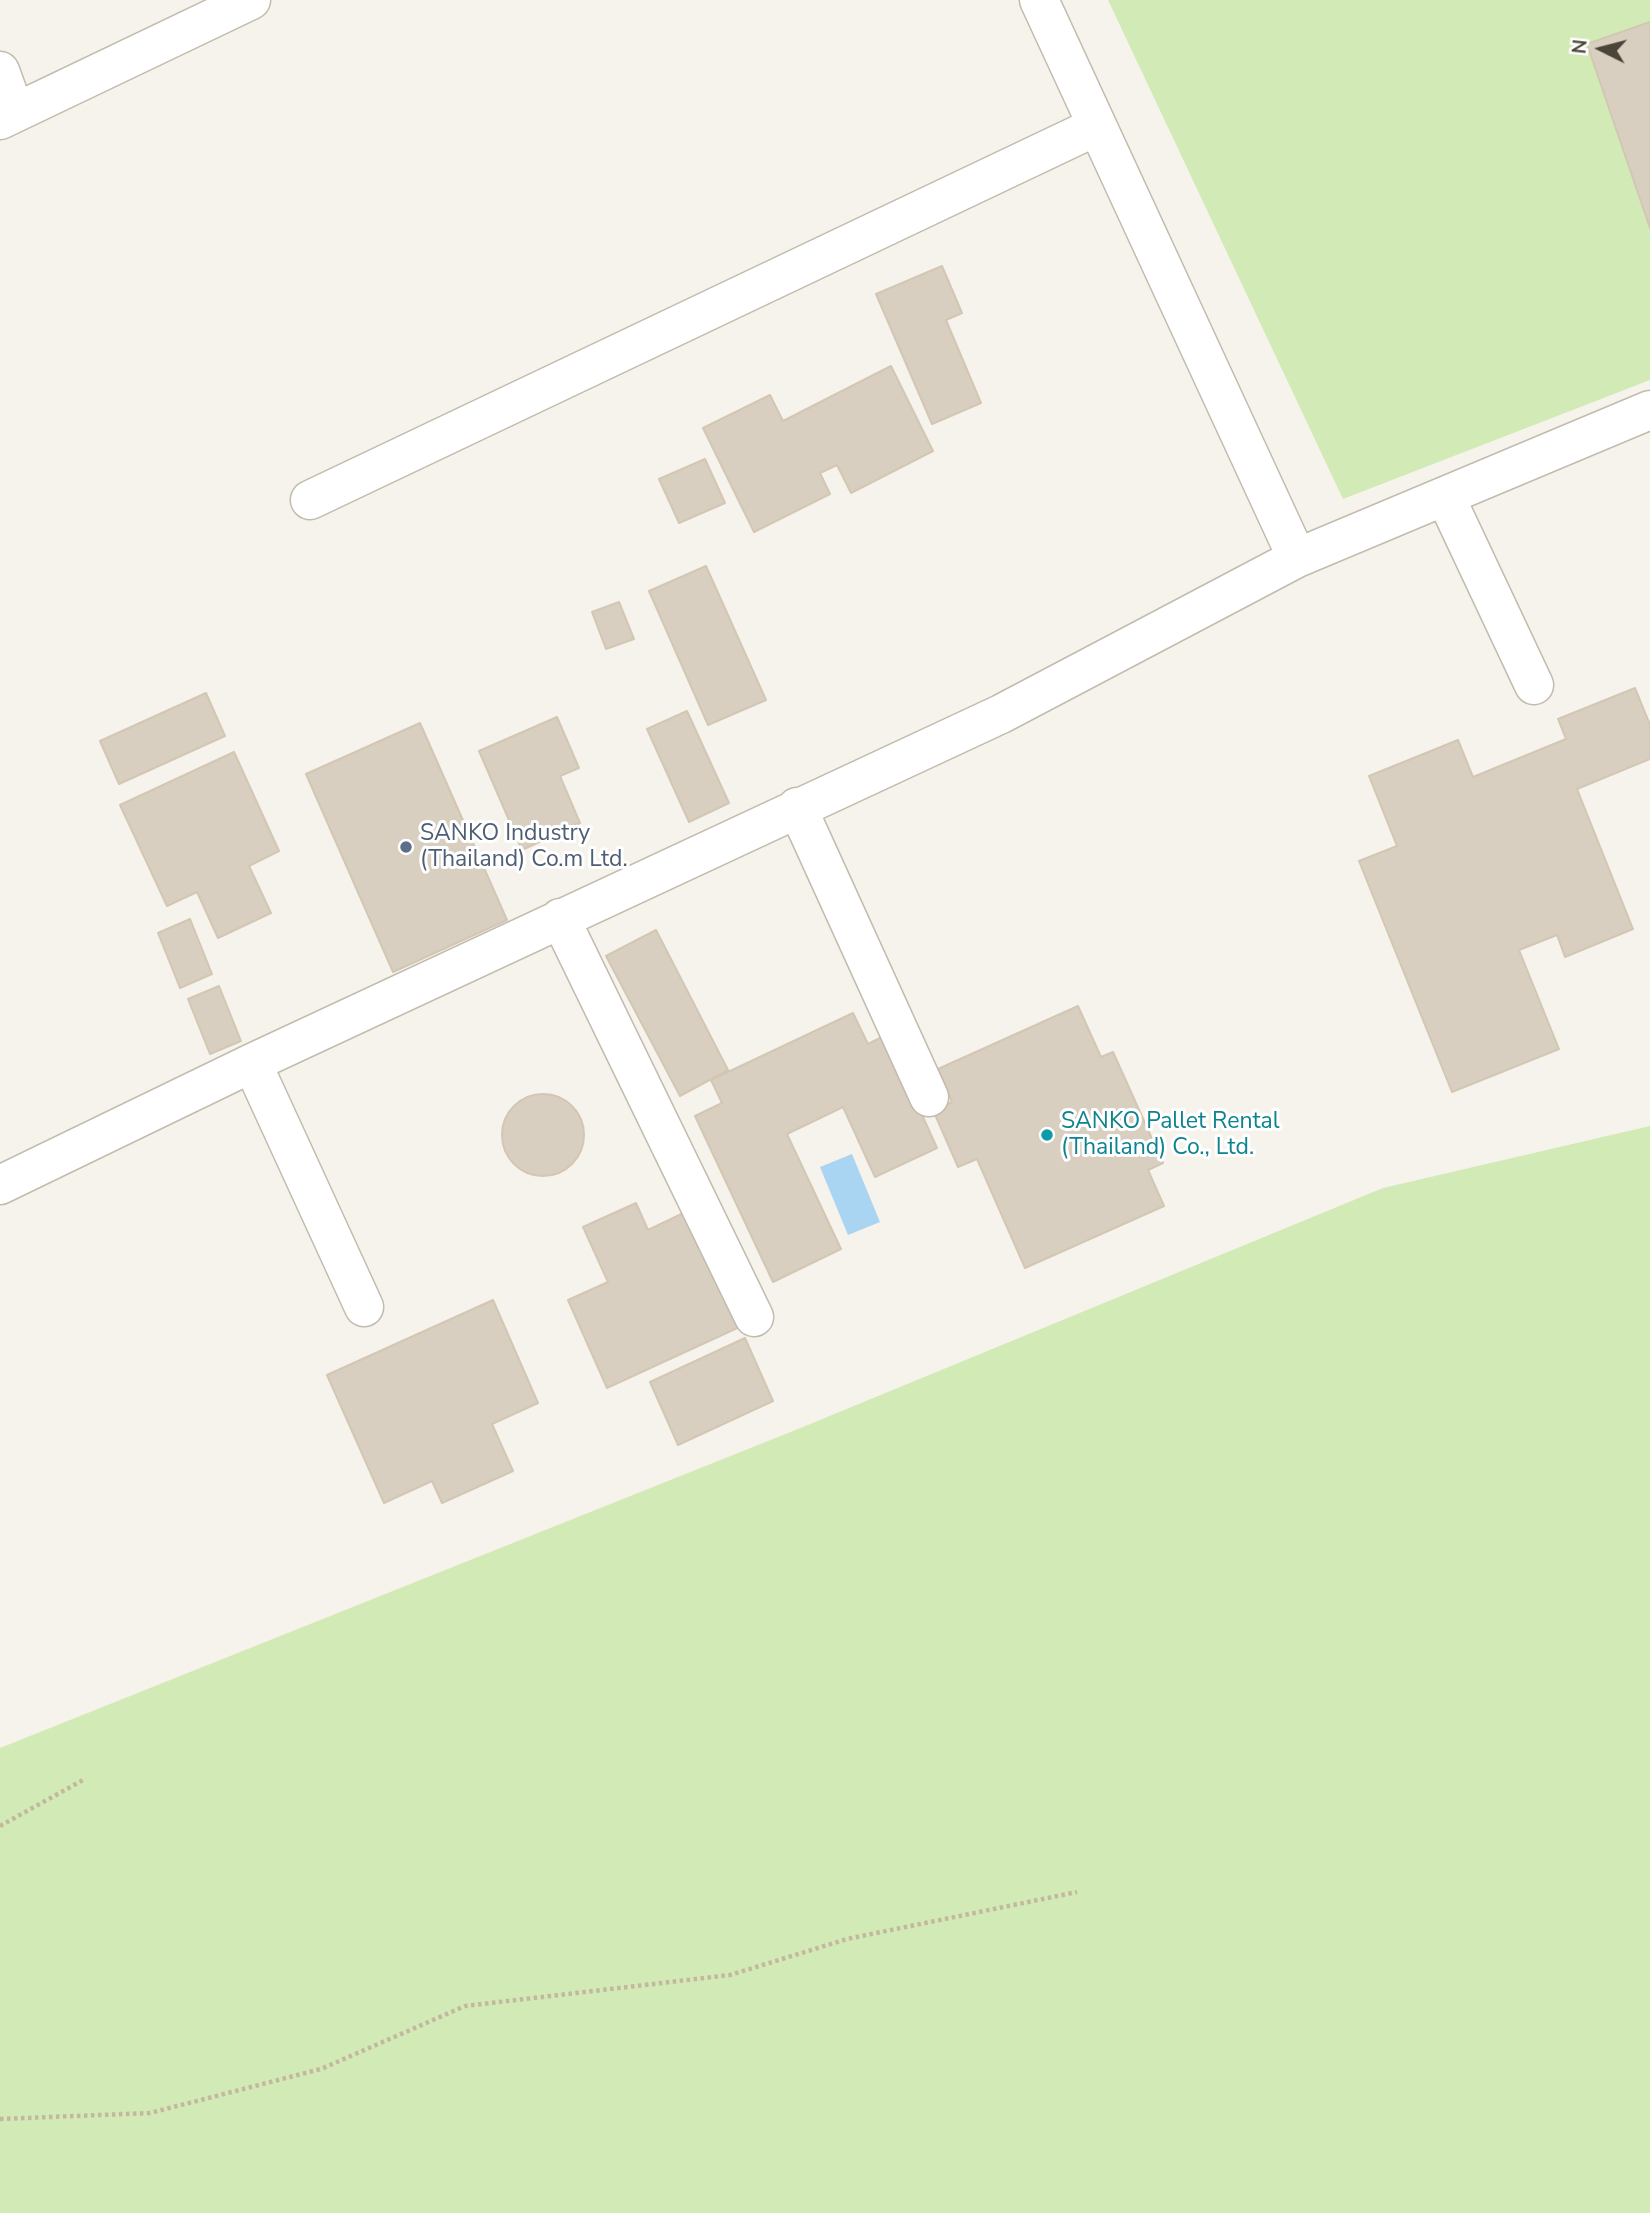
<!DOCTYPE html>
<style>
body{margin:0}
#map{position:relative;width:1650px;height:2213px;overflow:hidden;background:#f6f3ec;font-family:"Nunito Sans",sans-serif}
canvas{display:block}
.north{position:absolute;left:1566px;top:14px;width:70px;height:70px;-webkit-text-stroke:5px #fff;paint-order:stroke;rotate:276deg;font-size:19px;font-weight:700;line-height:28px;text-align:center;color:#4b4439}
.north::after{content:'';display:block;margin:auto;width:24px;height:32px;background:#4b4439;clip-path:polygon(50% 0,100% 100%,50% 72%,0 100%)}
</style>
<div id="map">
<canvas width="1650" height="2213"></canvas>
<div class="north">N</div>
</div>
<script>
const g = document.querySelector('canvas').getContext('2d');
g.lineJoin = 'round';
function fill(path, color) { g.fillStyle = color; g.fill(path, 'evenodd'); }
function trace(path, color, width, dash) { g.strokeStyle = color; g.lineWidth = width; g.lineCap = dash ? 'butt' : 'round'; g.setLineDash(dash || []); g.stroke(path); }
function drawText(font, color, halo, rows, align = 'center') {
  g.font = font + ' "Nunito Sans",sans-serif'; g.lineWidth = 6; g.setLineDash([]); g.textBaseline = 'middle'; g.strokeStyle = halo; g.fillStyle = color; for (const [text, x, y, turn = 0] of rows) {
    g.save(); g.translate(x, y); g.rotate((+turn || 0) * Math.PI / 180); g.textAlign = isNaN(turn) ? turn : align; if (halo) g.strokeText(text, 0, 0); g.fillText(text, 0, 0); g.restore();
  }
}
fill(new Path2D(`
 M 1108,0 L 1650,0 L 1650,380 L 1343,499 Z
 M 1650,1126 L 1650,2213 L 0,2213 L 0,1748 L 798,1429 L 1383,1188 Z`), '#d2eab5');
fill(new Path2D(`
 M 852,1154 L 880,1222 L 848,1235 L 820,1167 Z`), '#a9d4f2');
const building = new Path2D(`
 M 1650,22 L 1650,228 L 1587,44 Z
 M 942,266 L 962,313 L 946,320 L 981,403 L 932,424 L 876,294 Z
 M 891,366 L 933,451 L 851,493 L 837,465 L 820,473 L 830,494 L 754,532 L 703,428 L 770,395 L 783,421 Z
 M 705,459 L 725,503 L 679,523 L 659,479 Z
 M 706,566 L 766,700 L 708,725 L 649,591 Z
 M 619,602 L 634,639 L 606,649 L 592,612 Z
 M 1635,688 L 1650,725 L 1650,759 L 1577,789 L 1633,929 L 1565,957 L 1557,935 L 1519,950 L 1559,1049 L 1452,1092 L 1359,861 L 1397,846 L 1369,776 L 1458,740 L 1473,777 L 1566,739 L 1558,719 Z
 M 206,693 L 225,736 L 119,784 L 100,741 Z
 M 687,711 L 729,803 L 689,822 L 647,729 Z
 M 557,717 L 579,768 L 560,776 L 580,823 L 522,850 L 479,751 Z
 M 420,723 L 507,920 L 393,972 L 306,774 Z
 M 234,752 L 279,851 L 249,866 L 271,913 L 218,938 L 197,892 L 167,906 L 120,805 Z
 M 190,919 L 212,974 L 180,988 L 158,933 Z
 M 656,930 L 728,1070 L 680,1096 L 606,956 Z
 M 219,986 L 241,1041 L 210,1054 L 188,999 Z
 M 1078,1006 L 1101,1057 L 1113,1052 L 1163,1163 L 1148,1170 L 1164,1206 L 1025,1268 L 977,1159 L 958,1167 L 933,1110 L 952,1102 L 938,1069 Z
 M 853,1013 L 868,1044 L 886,1035 L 937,1148 L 875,1177 L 843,1107 L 787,1134 L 841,1249 L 773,1282 L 695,1116 L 722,1103 L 711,1080 Z
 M502 1135a41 41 0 1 1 82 0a41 41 0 1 1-82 0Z
 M 636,1203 L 648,1230 L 694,1208 L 746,1324 L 607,1388 L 568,1300 L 608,1282 L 583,1227 Z
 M 493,1300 L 538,1403 L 492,1424 L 513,1471 L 442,1503 L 432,1481 L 384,1503 L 327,1375 Z
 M 745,1338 L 773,1401 L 678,1445 L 650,1382 Z`);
fill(building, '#d8cfc1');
trace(building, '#d3c7b4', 2);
const minor = new Path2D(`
 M 1039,0 L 1297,558
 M 0,71 L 15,112
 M 0,120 L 251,0
 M 1445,496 L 1534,685
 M 310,500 L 1097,126
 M 797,807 L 929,1097
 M 560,918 L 754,1317
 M 252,1063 L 364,1307
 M 0,1185 L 252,1063 L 1001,714 L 1297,558 L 1650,410`);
trace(minor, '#c2bbae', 41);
trace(new Path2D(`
 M 0,1826 L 83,1780
 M 0,2119 L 150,2113 L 321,2069 L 465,2006 L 730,1975 L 847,1939 L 1077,1892`), '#c4b79f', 4.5, [3.5, 3.5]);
trace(minor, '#fff', 38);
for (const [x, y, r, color] of [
 [406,847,7,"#5c6f8a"],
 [1047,1135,7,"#0f9aa8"]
]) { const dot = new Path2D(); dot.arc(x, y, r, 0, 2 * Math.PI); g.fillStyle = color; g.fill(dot); trace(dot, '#fff', 2.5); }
drawText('23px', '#4e5e75', '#fff', [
 ["SANKO Industry",420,834],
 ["(Thailand) Co.m Ltd.",420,860]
], 'left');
drawText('23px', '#0d838f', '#fff', [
 ["SANKO Pallet Rental",1061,1122],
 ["(Thailand) Co., Ltd.",1061,1148]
], 'left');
</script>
